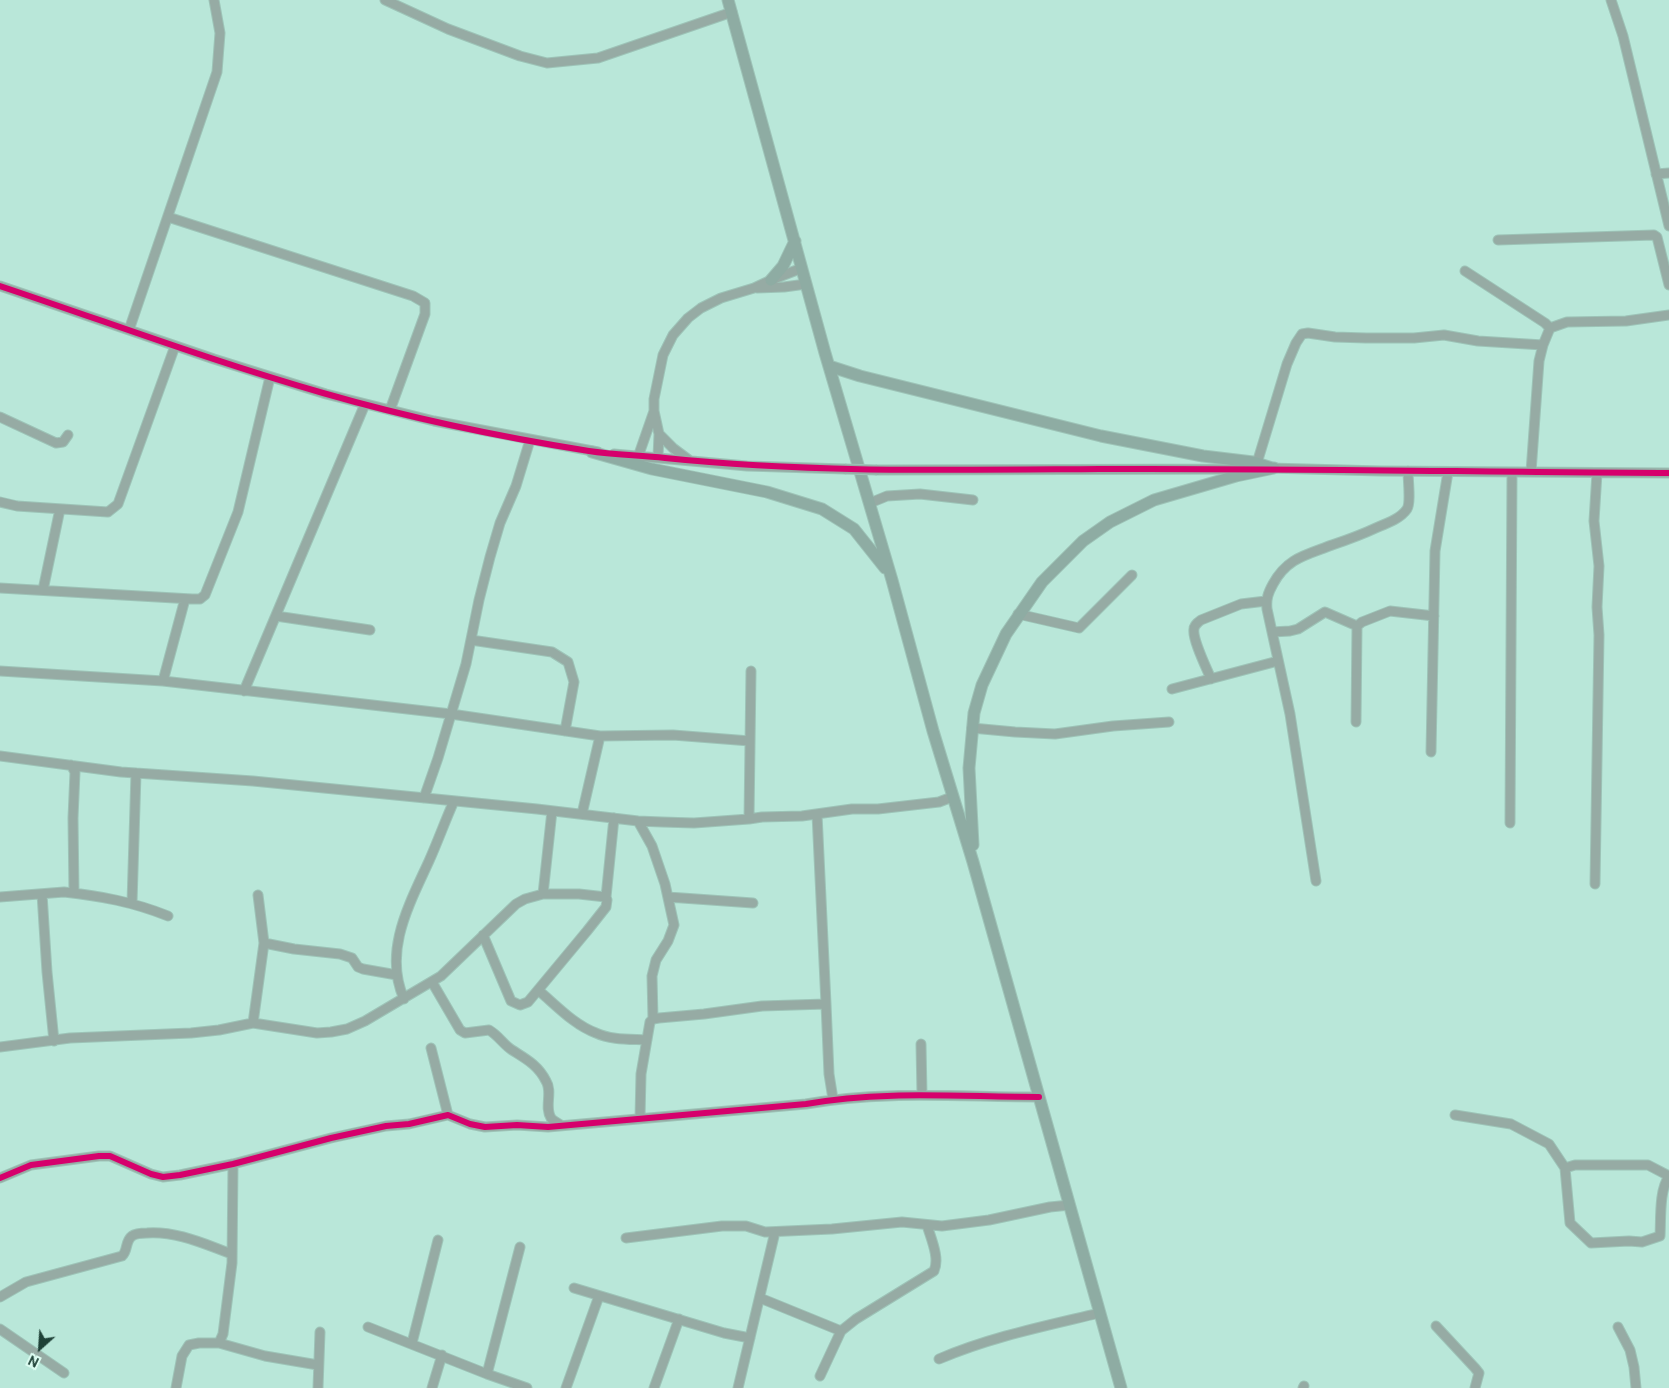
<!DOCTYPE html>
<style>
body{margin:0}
#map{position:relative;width:1669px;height:1388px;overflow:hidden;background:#b9e7d9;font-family:Cabin,sans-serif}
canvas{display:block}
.north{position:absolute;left:15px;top:1323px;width:50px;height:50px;-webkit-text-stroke:4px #dcfcf1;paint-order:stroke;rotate:206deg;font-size:14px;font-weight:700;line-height:20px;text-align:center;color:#1e4137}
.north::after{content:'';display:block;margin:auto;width:18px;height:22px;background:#1e4137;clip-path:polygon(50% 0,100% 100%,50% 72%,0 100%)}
</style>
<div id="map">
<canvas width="1669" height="1388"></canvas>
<div class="north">N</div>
</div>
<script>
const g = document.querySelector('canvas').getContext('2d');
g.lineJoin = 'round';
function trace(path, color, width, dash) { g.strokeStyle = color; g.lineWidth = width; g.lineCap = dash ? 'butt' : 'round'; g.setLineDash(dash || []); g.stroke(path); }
const minor = new Path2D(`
 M 385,0 L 448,29 L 520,56 L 547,63 L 598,58 L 732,12
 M 1611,0 L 1623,36 L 1669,226
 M 1656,174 L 1669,173
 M 168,217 L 413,296 L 425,303 L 425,314 L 390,410
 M 1498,240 L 1654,235 L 1657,237 L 1669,285
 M 1465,271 L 1545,323 L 1550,328
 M 0,286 L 214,359 L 326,394 L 434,421 L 598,452
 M 757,288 L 784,287 L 806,284
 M 129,330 L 217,72 L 220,33 L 214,0
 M 0,417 L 56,443 L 63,442 L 68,435
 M 659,434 L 673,448 L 689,460
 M 614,454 L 747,466 L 845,469
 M 638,457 L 654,411
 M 658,457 L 659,434 L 654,411 L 654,399 L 663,355 L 673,335 L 688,318 L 701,308 L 721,298 L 754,288 L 771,280 L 802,268
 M 1257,463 L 1287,364 L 1296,343 L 1302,334 L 1308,333 L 1335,337 L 1366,338 L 1414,338 L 1444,335 L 1478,341 L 1543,345
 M 1269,468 L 1381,471 L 1669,473
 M 877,470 L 1254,469
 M 1531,472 L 1539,361 L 1543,345 L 1550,328 L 1567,322 L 1626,321 L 1669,315
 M 0,502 L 17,506 L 108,512 L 118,504 L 175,346
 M 870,503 L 887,496 L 920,494 L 973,500
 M 0,588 L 192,599 L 200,599 L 205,595 L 238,512 L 270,377
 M 43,590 L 60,509
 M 1018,614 L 1079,628 L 1132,575
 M 276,616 L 370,630
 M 1272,632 L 1290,631 L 1298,629 L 1325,612 L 1357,626
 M 471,640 L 552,652 L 568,662 L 574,682 L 565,731
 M 0,671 L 163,681 L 451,714 L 600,736 L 673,735 L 750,741
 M 1211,679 C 1207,669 1192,639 1194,629 C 1194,626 1198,622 1201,620 L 1241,604 L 1266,601
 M 163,681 L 185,599
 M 1172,689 L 1278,661
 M 244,691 L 365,404
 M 1356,722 L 1357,626 L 1362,622 L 1390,611 L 1434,616
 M 972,728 L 1015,732 L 1055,734 L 1113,726 L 1169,722
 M 1431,752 L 1435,551 L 1448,472
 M 0,756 L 121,772 L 253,781 L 537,809 L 638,821 L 662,822 L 694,823 L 749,819 L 762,817 L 802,816 L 852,809 L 878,809 L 939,802 L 952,797
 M 71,765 L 75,772 L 73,818 L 74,893
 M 424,798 L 438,758 L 466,664 L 479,600 L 490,557 L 500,523 L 516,486 L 530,440
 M 582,814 L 600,736
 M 817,814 L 826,1004
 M 749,819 L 751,671
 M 638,821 L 652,846 L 665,884 L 674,925 L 668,941 L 656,960 L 652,976 L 653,1019
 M 1510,823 L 1512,472
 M 1316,881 L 1290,714 L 1267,609 C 1266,599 1268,593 1273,584 C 1287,558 1306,555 1332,545 C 1347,540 1363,534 1378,527 C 1388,523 1401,518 1407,509 C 1411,503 1408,480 1408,471
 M 1595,884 L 1599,635 L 1597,607 L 1599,566 L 1594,521 L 1597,473
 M 42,894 L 47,972 L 54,1041
 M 543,894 L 552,811
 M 0,897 L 64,892 C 101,896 133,902 168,916
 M 606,897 L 614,818
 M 668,897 L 753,903
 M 132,903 L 136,773
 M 264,943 L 294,949 L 340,954 L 352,958 L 358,967 L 363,969 L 397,975
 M 432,982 L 460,1030 L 465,1033 L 489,1030 C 498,1035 504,1045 512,1050 C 526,1059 538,1065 546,1081 C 553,1092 544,1107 551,1118 C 553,1121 558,1123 561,1125
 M 538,990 C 556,1005 574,1025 596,1033 C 611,1040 630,1039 647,1040
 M 404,999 C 383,951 409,905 429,861 C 438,841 445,821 454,801
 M 253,1023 L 264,943 L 258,895
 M 921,1044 L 922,1095
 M 0,1047 L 70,1038 L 191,1033 L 219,1030 L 253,1023 L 317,1033 L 331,1032 L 347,1029 L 365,1021 L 441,976 L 516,904 L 525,899 L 543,894 L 579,894 L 606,897 L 607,900 L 606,907 L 587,931 L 538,990 L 528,1002 L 520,1005 L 511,1001 L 483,935
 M 431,1048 L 448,1115
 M 1455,1115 L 1511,1124 L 1549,1144 L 1565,1168 L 1570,1223 L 1591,1243 L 1629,1241 L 1642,1242 L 1660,1236 C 1661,1220 1659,1189 1669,1177
 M 640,1118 L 641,1074 L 650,1022 L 653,1019 L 659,1018 L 704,1014 L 762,1006 L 826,1004 L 829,1074 L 833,1099
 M 1565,1168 L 1575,1165 L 1648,1165 L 1669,1176
 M 0,1178 L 31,1165 L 99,1156 L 110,1156 L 151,1174 L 163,1177 L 180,1175 L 233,1164 L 331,1138 L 386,1126 L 409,1124 L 448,1115 L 470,1124 L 485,1127 L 517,1125 L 548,1127 L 806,1104 C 883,1090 961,1097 1039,1097
 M 626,1238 L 722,1226 L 746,1226 L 765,1232 L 832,1229 L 902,1222 L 942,1226 L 989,1220 L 1050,1207 L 1070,1205
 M 574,1288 L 724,1333 L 750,1338
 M 0,1297 L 26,1282 L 122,1256 C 128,1251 125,1241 132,1236 C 136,1233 142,1233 147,1233 C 177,1231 204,1244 232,1254
 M 760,1298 L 841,1331
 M 1436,1326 L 1475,1368 L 1479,1373 L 1475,1388
 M 368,1327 L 487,1374 L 527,1388
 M 1618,1327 L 1630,1350 L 1634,1367 L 1636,1388
 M 0,1329 L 64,1373
 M 219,1343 L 265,1356 L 318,1365
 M 412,1343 L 438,1240
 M 939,1359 C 990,1337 1045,1326 1099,1313
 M 487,1374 L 520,1247
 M 820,1376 L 841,1331 L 856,1319 L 934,1271 C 940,1258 931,1239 927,1225
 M 176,1388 L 182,1356 L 189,1345 L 199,1343 L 219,1343 L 223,1334 L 232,1263 L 233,1164
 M 318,1388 L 320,1332
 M 432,1388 L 442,1355
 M 566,1388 L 599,1296
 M 654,1388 L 679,1319
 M 738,1388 L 775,1232
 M 1303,1388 L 1304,1386`);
const major = new Path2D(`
 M 728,0 L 825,353 L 892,580 L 933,731 L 973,862 L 1121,1388
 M 771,280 L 783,266 L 795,241
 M 829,366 L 860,376 L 1101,436 L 1203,456 L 1253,462 L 1272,468
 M 592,452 L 652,469 L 767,492 L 822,509 L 854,529 L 885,568
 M 973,845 L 969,768 L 974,713 L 982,685 L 1006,634 L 1042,582 L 1083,541 L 1110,522 L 1154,500 L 1236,476 L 1274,468`);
trace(minor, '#9dc3b7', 11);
trace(major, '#9dc3b7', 13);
trace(minor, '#96aba4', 9);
trace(major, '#8eaca3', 11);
const minorBridge = new Path2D(`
 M 845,469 L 877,470`);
trace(minorBridge, '#9dc3b7', 11, []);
trace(minorBridge, '#96aba4', 9);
trace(new Path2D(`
 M 0,286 C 108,322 214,362 323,393 C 410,418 500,437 589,451 C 614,455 640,455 665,458 C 809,473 954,470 1099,469 C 1289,468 1479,472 1669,473
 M 0,1178 L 31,1165 L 99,1156 L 110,1156 L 151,1174 L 163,1177 L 180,1175 L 233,1164 L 331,1138 L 386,1126 L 409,1124 L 448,1115 L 470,1124 L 485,1127 L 517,1125 L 548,1127 L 806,1104 C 883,1090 961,1097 1039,1097`), '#d6006c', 6);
</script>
